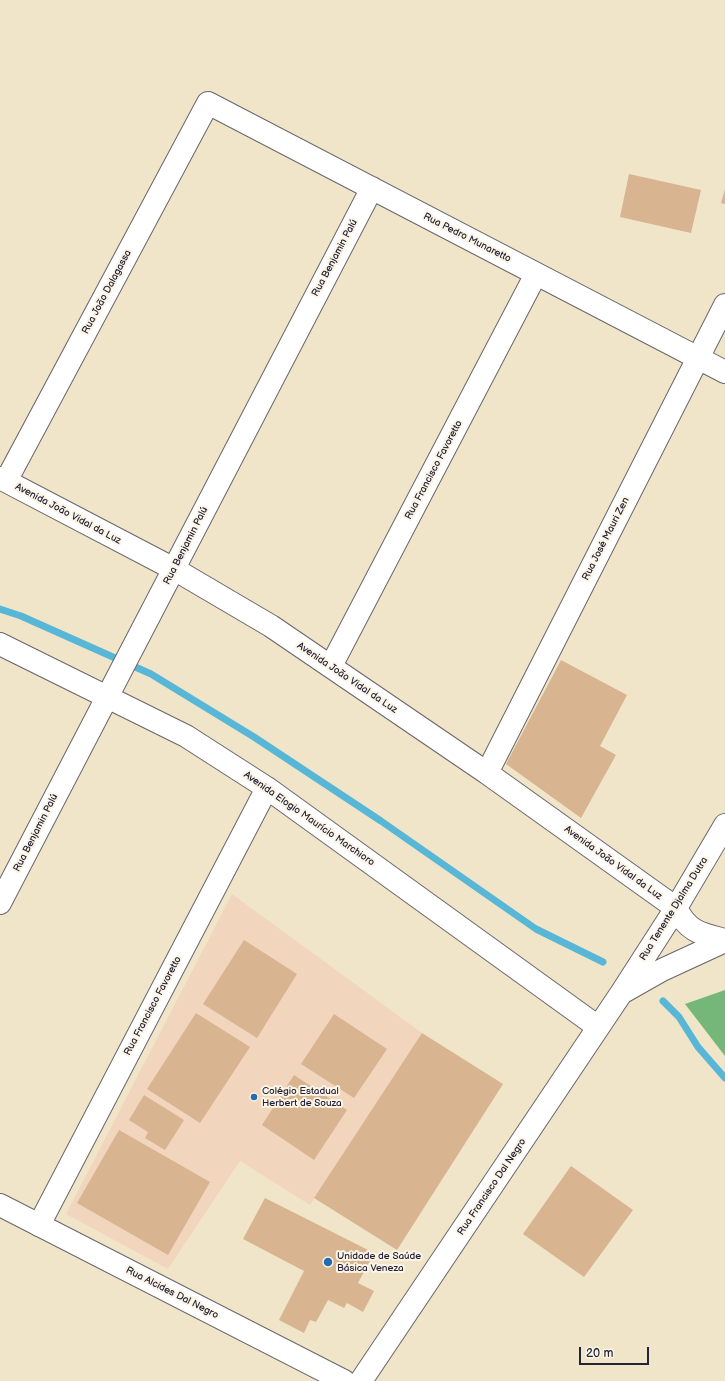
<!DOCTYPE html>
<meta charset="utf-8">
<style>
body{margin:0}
#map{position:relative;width:725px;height:1381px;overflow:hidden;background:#f0e5c8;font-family:"Balsamiq Sans",sans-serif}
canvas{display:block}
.scale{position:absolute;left:579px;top:1347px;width:70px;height:18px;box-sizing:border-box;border:2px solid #22223b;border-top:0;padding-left:5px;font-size:12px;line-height:14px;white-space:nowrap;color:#22223b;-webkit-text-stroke:3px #fcf5e5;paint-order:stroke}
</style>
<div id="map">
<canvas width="725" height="1381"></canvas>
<div class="scale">20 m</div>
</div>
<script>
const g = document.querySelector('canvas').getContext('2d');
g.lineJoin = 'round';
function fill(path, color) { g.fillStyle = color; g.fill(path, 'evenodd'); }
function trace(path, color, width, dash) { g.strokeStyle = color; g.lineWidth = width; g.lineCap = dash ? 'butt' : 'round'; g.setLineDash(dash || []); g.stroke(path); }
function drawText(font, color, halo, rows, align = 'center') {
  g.font = font + ' "Balsamiq Sans",sans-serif'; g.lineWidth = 4; g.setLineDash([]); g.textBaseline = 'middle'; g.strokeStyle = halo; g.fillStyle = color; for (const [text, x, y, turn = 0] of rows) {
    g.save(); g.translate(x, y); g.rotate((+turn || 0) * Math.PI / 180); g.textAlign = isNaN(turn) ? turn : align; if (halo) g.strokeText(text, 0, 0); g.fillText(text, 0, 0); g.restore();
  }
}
fill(new Path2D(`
 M 232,894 L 422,1033 L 310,1205 L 240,1161 L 168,1269 L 66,1214 Z`), '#f2d5bd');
fill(new Path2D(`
 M 725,990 L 725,1056 L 685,1004 Z`), '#75b779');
trace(new Path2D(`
 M 0,609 L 21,616 L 151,674 L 254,737 L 381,821 L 536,929 L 603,962
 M 663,1001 L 679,1017 L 698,1047 L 725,1078`), '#58b6d6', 7);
fill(new Path2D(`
 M 629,174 L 701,190 L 691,233 L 620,217 Z
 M 725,189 L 725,204 L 721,203 Z
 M 561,660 L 627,695 L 600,746 L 616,755 L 581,818 L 506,764 Z
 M 244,940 L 297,974 L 257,1038 L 203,1004 Z
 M 196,1013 L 250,1047 L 200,1123 L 147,1089 Z
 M 334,1014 L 387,1049 L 354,1098 L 301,1064 Z
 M 422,1033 L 503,1084 L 397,1250 L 314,1198 Z
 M 294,1075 L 347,1110 L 314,1160 L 262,1125 Z
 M 144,1095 L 184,1120 L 165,1150 L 145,1138 L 148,1132 L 129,1120 Z
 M 119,1130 L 210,1182 L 168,1255 L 77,1203 Z
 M 571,1166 L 633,1210 L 584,1277 L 523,1234 Z
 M 265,1198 L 374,1253 L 358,1283 L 374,1291 L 363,1312 L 347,1303 L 344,1308 L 328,1300 L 316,1322 L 310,1320 L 304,1333 L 279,1320 L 304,1271 L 243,1239 Z`), '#d8b490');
const minor = new Path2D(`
 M 0,478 L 174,569 L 271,626 L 487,773 L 676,908
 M 6,481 L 208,103 L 725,372
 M 0,644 L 186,736 L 267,788 L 598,1027
 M 331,666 L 536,274
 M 487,773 L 725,305
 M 0,903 L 372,188
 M 39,1225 L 267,788`);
const major = new Path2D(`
 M 676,908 C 688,932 701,934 725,940
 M 625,991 L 662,970 L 725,941
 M 0,1205 L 344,1381
 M 361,1381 L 622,992 L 676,908 L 725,825`);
trace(minor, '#6a666c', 24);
trace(major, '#6a666c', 24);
trace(minor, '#fff', 22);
trace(major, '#fff', 22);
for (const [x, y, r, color] of [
 [254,1097,4,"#1f6fb2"],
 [328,1262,5,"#1f6fb2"]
]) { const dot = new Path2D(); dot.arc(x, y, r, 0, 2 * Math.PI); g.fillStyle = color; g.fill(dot); trace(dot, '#fcf5e5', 1.5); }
drawText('10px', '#22223b', '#fcf5e5', [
 ["Rua Pedro Munaretto",467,238,27],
 ["Rua Benjamin Palú",335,258,-62],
 ["Rua João Dalagassa",107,292,-62],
 ["Rua Francisco Favoretto",434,470,-62],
 ["Avenida João Vidal da Luz",68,514,28],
 ["Rua José Mauri Zen",606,539,-63],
 ["Rua Benjamin Palú",186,546,-63],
 ["Avenida João Vidal da Luz",347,678,34],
 ["Avenida Elogio Maurício Marchioro",309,819,35],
 ["Rua Benjamin Palú",36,833,-63],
 ["Avenida João Vidal da Luz",613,863,36],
 ["Rua Tenente Djalma Dutra",674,909,-58],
 ["Rua Francisco Favoretto",153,1006,-62],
 ["Rua Francisco Dal Negro",492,1187,-56],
 ["Rua Alcides Dal Negro",172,1293,27]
]);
drawText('10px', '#22223b', '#fcf5e5', [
 ["Colégio Estadual",262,1091],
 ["Herbert de Souza",262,1103],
 ["Unidade de Saúde",337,1256],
 ["Básica Veneza",337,1268]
], 'left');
</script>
